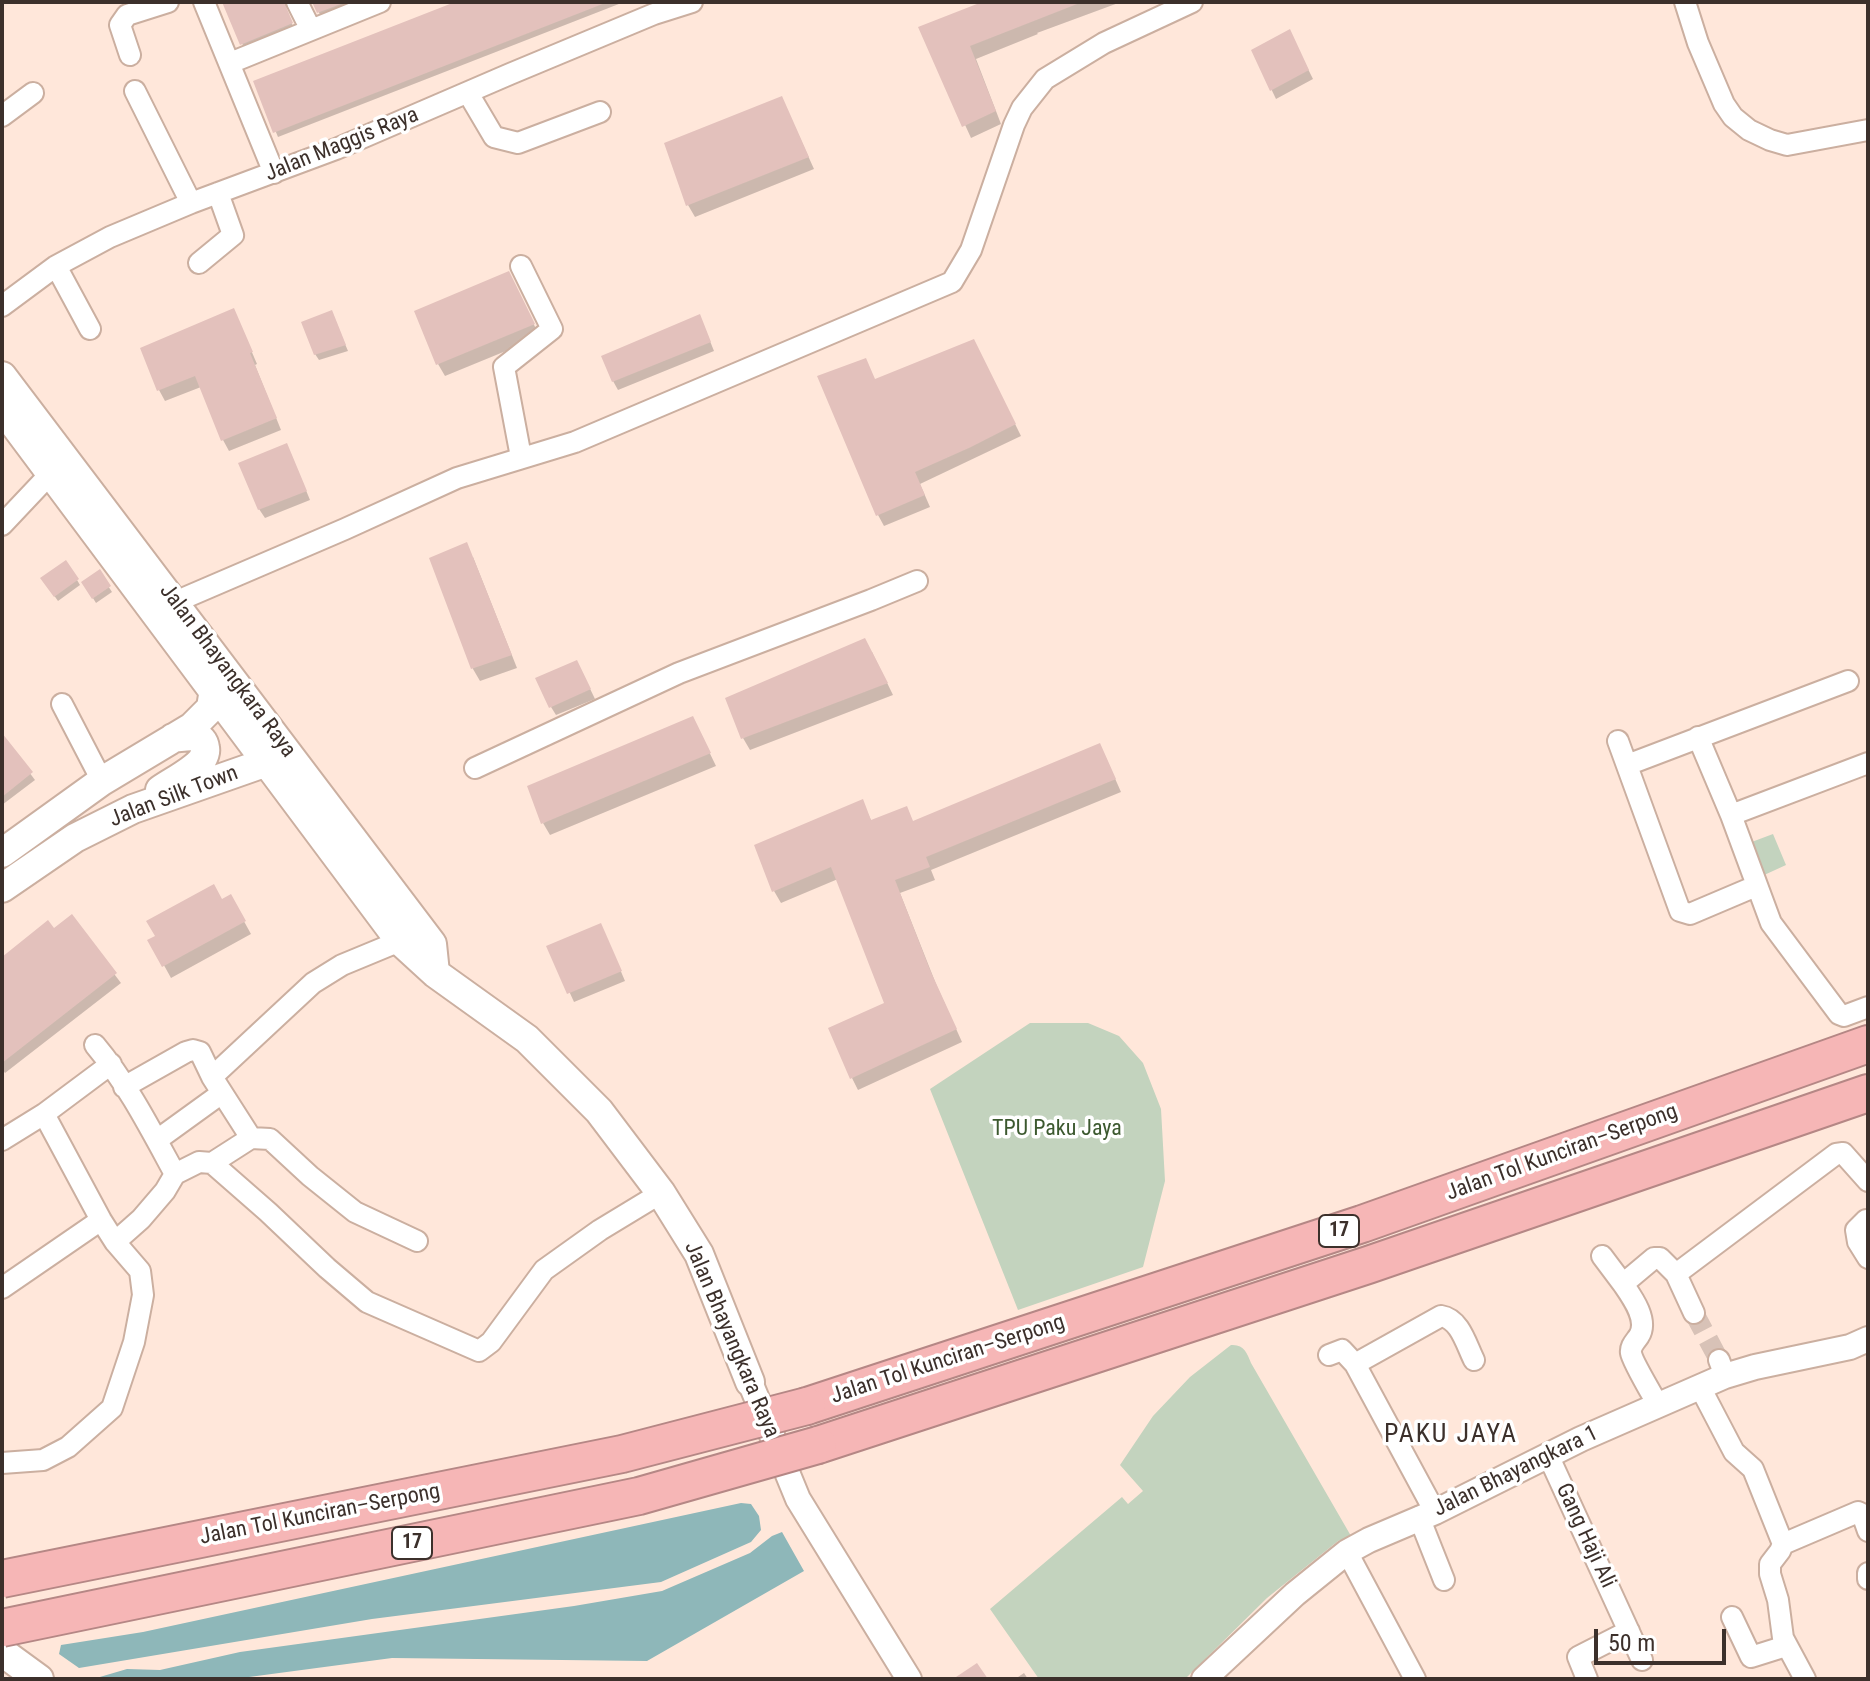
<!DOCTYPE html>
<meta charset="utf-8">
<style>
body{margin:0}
#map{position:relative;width:1870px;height:1681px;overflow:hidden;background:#ffe7da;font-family:"Roboto Condensed",sans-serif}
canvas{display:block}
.frame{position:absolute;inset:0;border:4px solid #3c302b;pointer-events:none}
.scale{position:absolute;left:1594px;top:1629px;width:132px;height:36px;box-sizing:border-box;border:4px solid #3c302b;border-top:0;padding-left:10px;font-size:24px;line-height:28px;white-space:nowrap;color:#3c302b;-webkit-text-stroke:6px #fff;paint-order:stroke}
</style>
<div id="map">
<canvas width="1870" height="1681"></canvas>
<div class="frame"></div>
<div class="scale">50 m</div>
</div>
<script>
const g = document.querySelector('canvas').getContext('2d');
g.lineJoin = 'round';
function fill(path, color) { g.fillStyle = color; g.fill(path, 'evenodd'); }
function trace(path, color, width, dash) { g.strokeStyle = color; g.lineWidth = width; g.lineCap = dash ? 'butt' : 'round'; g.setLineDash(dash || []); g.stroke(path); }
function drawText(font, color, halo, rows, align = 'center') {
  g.font = font + ' "Roboto Condensed",sans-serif'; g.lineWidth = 7; g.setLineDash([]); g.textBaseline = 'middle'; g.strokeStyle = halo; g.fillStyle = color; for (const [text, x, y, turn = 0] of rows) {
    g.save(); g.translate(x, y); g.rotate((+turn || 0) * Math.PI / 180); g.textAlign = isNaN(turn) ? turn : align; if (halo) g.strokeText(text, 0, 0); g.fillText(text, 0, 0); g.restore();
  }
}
fill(new Path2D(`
 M 1773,834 L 1786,865 L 1762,876 L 1749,843 Z
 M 1030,1023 L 1088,1023 L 1119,1036 L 1143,1063 L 1161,1109 L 1165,1181 L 1143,1267 L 1018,1310 L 930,1089 Z
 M 1231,1345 C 1244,1344 1247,1353 1251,1363 L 1351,1536 L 1338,1541 L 1267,1598 L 1185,1679 L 1039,1679 L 990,1609 L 1122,1497 L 1128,1504 L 1143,1491 L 1120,1465 L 1153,1416 L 1190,1377 Z`), '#c3d3be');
fill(new Path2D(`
 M 741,1503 L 751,1504 L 759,1516 L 761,1530 L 751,1542 L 661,1582 L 372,1619 L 79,1668 L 59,1654 L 61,1645 L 143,1632 Z
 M 782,1532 L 804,1571 L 647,1661 L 392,1658 L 234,1679 L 93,1679 L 127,1669 L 160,1670 L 240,1652 L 574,1606 L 662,1591 L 750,1553 L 772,1536 Z`), '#8eb7b9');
fill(new Path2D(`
 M 224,2 L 288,2 L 286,9 L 294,29 L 245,50 Z
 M 313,2 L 361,2 L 322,18 Z
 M 460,2 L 624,2 L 278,137 L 255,82 Z
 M 987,2 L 1121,2 L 1037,33 L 1038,34 L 976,59 L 1001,124 L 971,138 L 921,28 Z
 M 1294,41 L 1313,79 L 1276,99 L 1253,51 Z
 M 782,98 L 814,169 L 695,217 L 688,205 Z
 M 515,286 L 540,337 L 445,376 L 438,364 Z
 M 334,318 L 348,351 L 319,360 L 315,354 Z
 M 239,322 L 257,364 L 255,365 L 281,430 L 229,451 L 223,440 L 201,387 L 165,401 L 159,390 L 143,349 Z
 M 704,326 L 714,351 L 618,390 L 613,381 Z
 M 980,353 L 1021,436 L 920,484 L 930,507 L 884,526 L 878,515 L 876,381 Z
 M 291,454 L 310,500 L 265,518 L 259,509 Z
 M 473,557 L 517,668 L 480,681 L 473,669 L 431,559 Z
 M 99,572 L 112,592 L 96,603 L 83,582 Z
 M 77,580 L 80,585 L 58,601 L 46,584 Z
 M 872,652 L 893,695 L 750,750 L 743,738 Z
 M 582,672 L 595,699 L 556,715 L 551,707 Z
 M 699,731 L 716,766 L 550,835 L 543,823 Z
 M 2,736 L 35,780 L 2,805 Z
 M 1106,758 L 1121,792 L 931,870 L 935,880 L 900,893 L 936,984 L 962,1042 L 858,1090 L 852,1078 L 887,1004 L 838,879 L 781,903 L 774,891 L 862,802 L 872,822 L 914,823 Z
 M 230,896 L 251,934 L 171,978 L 150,940 Z
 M 71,917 L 121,983 L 5,1073 L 2,1069 L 2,959 L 54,931 Z
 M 605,934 L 625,981 L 574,1002 L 549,947 Z
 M 1024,1673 L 1028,1679 L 1015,1679 Z`), '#0003');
fill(new Path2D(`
 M 222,2 L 284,2 L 293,23 L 240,45 Z
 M 312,2 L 346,2 L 317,13 Z
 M 455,2 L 605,3 L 273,133 L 253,81 Z
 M 982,2 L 1077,2 L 1077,4 L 970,46 L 996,111 L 962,127 L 918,27 Z
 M 1290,29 L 1309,70 L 1270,91 L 1251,50 Z
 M 782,96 L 809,157 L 686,206 L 664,143 Z
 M 509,271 L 535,324 L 436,365 L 414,311 Z
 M 234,308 L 253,352 L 250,353 L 277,418 L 221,441 L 195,376 L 157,391 L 140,348 Z
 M 332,310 L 346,345 L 314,355 L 301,322 Z
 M 700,314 L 711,342 L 612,382 L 601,356 Z
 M 974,339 L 1016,424 L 971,447 L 915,472 L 925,495 L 876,516 L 817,376 L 866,358 L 875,379 Z
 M 287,443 L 307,491 L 258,510 L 238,463 Z
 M 467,542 L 512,655 L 471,669 L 429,558 Z
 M 66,560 L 79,579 L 54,597 L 40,578 Z
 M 100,569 L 111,586 L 92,599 L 81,582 Z
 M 865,638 L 888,683 L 741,739 L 725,698 Z
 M 577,660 L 591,689 L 549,708 L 535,678 Z
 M 693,716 L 711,753 L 541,824 L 527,786 Z
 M 2,733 L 33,772 L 2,797 Z
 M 1100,743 L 1116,779 L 926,857 L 930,867 L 895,880 L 930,970 L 957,1029 L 850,1079 L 828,1028 L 884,1003 L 831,867 L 772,892 L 754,845 L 863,799 L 871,820 L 907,806 L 913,821 Z
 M 214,884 L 222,899 L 231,894 L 246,921 L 162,967 L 147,940 L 155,936 L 146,921 Z
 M 72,914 L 117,973 L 2,1063 L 2,957 L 48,920 L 54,928 Z
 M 601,923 L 622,971 L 567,994 L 546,946 Z
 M 977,1663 L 988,1679 L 953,1679 Z`), '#e3c1bc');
trace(new Path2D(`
 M 1694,1313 L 1719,1360`), '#d8c2b7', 20, [20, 10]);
const minor = new Path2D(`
 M 204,2 L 274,173
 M 297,2 L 311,30
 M 1685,2 L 1698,43 L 1724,104 L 1733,117 L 1749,130 L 1770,140 L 1787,145 L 1868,130
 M 130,55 L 120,25 L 127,15 L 168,2
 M 230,63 L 380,2
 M 135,91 L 191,203
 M 468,93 L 494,137 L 518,143 L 600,112
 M 2,116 L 33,93
 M 199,263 L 233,235 L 218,193
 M 56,266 L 90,329
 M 521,266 L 552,329 L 504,367 L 521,457
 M 2,306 L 56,266 L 110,237 L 191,203 L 336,149 L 510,74 L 654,14 L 692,2
 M 2,525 L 51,473
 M 175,602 L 345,529 L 457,478 L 575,442 L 952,282 L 971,250 L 1014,125 L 1022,108 L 1045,79 L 1104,43 L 1192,2
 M 62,704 L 102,781
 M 1698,737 L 1731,815 L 1771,923 L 1839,1014 L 1844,1016 L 1868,1007
 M 1618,741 L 1680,911 L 1690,914 L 1756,886
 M 1627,765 L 1848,681
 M 475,768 L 679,673 L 871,600 L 917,581
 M 1731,815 L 1868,763
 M 95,1045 C 127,1083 151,1130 175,1174
 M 212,1077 L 313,983 L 342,965 L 400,941
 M 124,1087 L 186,1052 L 193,1050 L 200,1052 L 212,1077 L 251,1138
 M 2,1140 L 44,1114 L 111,1064
 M 157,1140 L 222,1093
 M 212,1163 L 251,1138 L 270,1139 L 310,1176 L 355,1212 L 417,1241
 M 1866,1220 L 1856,1230 L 1858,1242 L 1868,1258
 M 115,1242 L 141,1219 L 165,1191 L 175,1174 L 199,1162 L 212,1163 L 268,1212 L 327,1268 L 367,1302 L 479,1351 L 491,1342 L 544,1270 L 600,1230 L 661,1193
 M 1602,1256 L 1623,1284
 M 1676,1274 L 1836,1154 L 1843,1153 L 1868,1181
 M 2,1288 L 101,1220
 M 1329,1355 L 1342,1350 L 1355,1364 L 1435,1512
 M 1719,1360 L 1725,1376
 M 1355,1364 L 1441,1316 C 1460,1319 1466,1344 1474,1360
 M 1700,1387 L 1734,1452 L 1753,1469 L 1783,1544 L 1780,1551 L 1770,1564 L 1770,1574 L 1778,1600 L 1783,1638 L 1805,1679
 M 1658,1405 C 1653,1396 1632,1361 1631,1353 C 1630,1346 1635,1342 1639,1336 C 1649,1320 1632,1297 1623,1284 L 1654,1258 L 1660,1258 L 1676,1274 L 1694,1313
 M 1548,1455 L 1642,1660
 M 2,1463 L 43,1460 L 68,1447 L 112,1408 L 134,1342 L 143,1295 L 140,1271 L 115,1242 L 101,1220 L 44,1114
 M 1419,1517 L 1444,1580
 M 1783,1544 L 1858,1512 L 1862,1514 L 1868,1531
 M 1347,1552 L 1415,1679
 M 1868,1573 L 1868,1579
 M 1732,1617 L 1751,1657 L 1786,1646
 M 1587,1679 L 1578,1657 L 1629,1631`);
const tertiary = new Path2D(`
 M 750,1382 L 798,1499 L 909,1679
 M 1204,1679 L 1295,1594 L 1347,1552 L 1369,1540 L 1435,1512 L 1581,1439 L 1725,1376 L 1755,1367 L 1850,1347 L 1868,1339`);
const secondary = new Path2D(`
 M 2,376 L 432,944 L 435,973
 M 2,408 L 400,941 L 435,973 L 527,1039 L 599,1111 L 661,1193 L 699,1254 L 750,1382
 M 160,790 C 173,781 192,772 202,760 C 204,756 206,752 205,748 C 203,731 185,737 173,738
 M 2,853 L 102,781 L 192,727 L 211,708 L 214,689
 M 2,888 L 75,838 L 133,809 L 267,762
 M 2,1652 L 39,1679`);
const motorway = new Path2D(`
 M 807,1406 L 1362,1224 L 1868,1044
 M 818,1445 L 1368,1265 L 1868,1093`);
trace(minor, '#cbafa0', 24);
trace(tertiary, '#cbafa0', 28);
trace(secondary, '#cbafa0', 32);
trace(motorway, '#b58785', 40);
trace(minor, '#fff', 20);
trace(tertiary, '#fff', 24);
trace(secondary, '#fff', 28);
trace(motorway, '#f6b6b6', 36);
const motorwayBridge = new Path2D(`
 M 2,1579 L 622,1454 L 807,1406
 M 2,1628 L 639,1496 L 818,1445`);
trace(motorwayBridge, '#b58785', 40, []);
trace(motorwayBridge, '#f6b6b6', 36);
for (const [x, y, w] of [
 [1339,1231,40],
 [412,1543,40]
]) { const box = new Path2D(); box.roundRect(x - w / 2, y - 16, w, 32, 6); g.fillStyle = '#fff'; g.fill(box); trace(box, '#3c302b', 2); }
drawText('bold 20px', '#3c302b', null, [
 ["17",1339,1231],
 ["17",412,1543]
]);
drawText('22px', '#3c302b', '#fff', [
 ["Jalan Maggis Raya",342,145,-22],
 ["Jalan Bhayangkara Raya",227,671,53],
 ["Jalan Silk Town",174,797,-21],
 ["Jalan Tol Kunciran–Serpong",1562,1153,-20],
 ["Jalan Bhayangkara Raya",731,1340,67],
 ["Jalan Tol Kunciran–Serpong",948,1360,-18],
 ["Jalan Bhayangkara 1",1516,1472,-26],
 ["Jalan Tol Kunciran–Serpong",320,1515,-11],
 ["Gang Haji Ali",1585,1536,65]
]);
drawText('22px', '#3c592f', '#fff', [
 ["TPU Paku Jaya",1057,1129]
]);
g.letterSpacing = '2px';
drawText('26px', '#3c302b', '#fff', [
 ["PAKU JAYA",1451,1435]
]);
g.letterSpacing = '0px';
</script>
